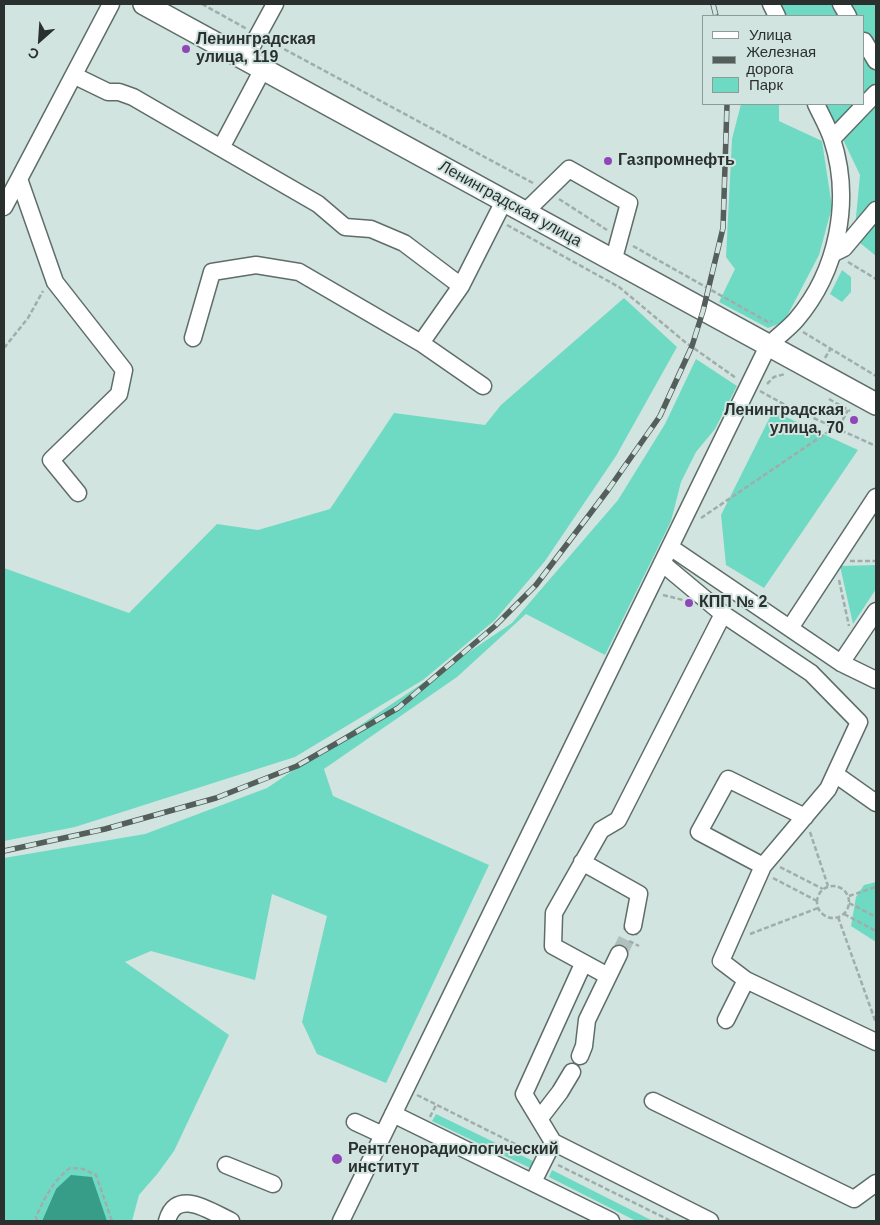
<!DOCTYPE html>
<meta charset="utf-8">
<style>
body{margin:0}
#map{position:relative;width:880px;height:1225px;overflow:hidden;background:#d2e4df;font-family:Arial,sans-serif}
canvas{display:block}
.frame{position:absolute;inset:0;border:5px solid #29302e;pointer-events:none}
.legend{position:absolute;left:702px;top:15px;width:162px;height:90px;box-sizing:border-box;background:#d2e4df;border:1px solid #8e9c98;margin:0;padding:6px 9px;list-style:none;font-size:15px;color:#29302e}
.legend li{display:flex;align-items:center;gap:10px;height:25px}
.legend b{width:25px;border:1px solid #8e9c98}
.north{position:absolute;left:15px;top:15px;width:50px;height:50px;-webkit-text-stroke:4px #d2e4df;paint-order:stroke;rotate:206deg;font-size:14px;font-weight:700;line-height:20px;text-align:center;color:#29302e}
.north::after{content:'';display:block;margin:auto;width:18px;height:22px;background:#29302e;clip-path:polygon(50% 0,100% 100%,50% 72%,0 100%)}
</style>
<div id="map">
<canvas width="880" height="1225"></canvas>
<div class="frame"></div>
<ul class="legend">
<li><b style="height:6px;background:#fff"></b>Улица</li>
<li><b style="height:6px;background:#545e5b"></b>Железная дорога</li>
<li><b style="height:14px;background:#6fdac3"></b>Парк</li>
</ul>
<div class="north">С</div>
</div>
<script>
const g = document.querySelector('canvas').getContext('2d');
g.lineJoin = 'round';
function fill(path, color) { g.fillStyle = color; g.fill(path, 'evenodd'); }
function trace(path, color, width, dash) { g.strokeStyle = color; g.lineWidth = width; g.lineCap = dash ? 'butt' : 'round'; g.setLineDash(dash || []); g.stroke(path); }
function drawText(font, color, halo, rows, align = 'center') {
  g.font = font + ' Arial,sans-serif'; g.lineWidth = 4; g.setLineDash([]); g.textBaseline = 'middle'; g.strokeStyle = halo; g.fillStyle = color; for (const [text, x, y, turn = 0] of rows) {
    g.save(); g.translate(x, y); g.rotate((+turn || 0) * Math.PI / 180); g.textAlign = isNaN(turn) ? turn : align; if (halo) g.strokeText(text, 0, 0); g.fillText(text, 0, 0); g.restore();
  }
}
fill(new Path2D(`
 M 778,4 L 876,4 L 876,256 L 854,238 L 860,175 L 826,104 L 864,104 L 864,16 L 784,16 Z
 M 741,104 L 779,104 L 779,121 L 822,141 L 832,207 L 819,255 L 784,322 L 768,328 L 719,302 L 735,269 L 726,257 L 732,139 Z
 M 842,270 L 851,277 L 851,292 L 842,302 L 830,294 Z
 M 624,298 L 677,347 L 616,456 L 545,561 L 495,620 L 423,680 L 295,757 L 75,827 L 4,841 L 4,568 L 129,613 L 217,524 L 258,530 L 330,509 L 394,413 L 485,425 L 501,405 Z
 M 696,359 L 737,386 L 715,429 L 696,452 L 681,482 L 671,521 L 605,655 L 526,614 L 457,677 L 324,769 L 333,796 L 489,865 L 386,1083 L 317,1054 L 302,1022 L 327,916 L 272,894 L 255,980 L 151,951 L 125,962 L 229,1035 L 174,1151 L 158,1173 L 139,1195 L 132,1221 L 107,1221 L 103,1212 L 56,1189 L 42,1221 L 4,1221 L 4,858 L 145,834 L 267,788 L 512,623 L 618,500 L 665,424 Z
 M 773,411 L 858,450 L 764,588 L 726,565 L 721,515 Z
 M 876,565 L 876,589 L 853,624 L 840,566 Z
 M 876,882 L 876,942 L 851,926 L 856,897 L 864,885 Z
 M 436,1114 L 533,1161 L 530,1168 L 432,1121 Z
 M 552,1170 L 653,1221 L 636,1221 L 549,1177 Z`), '#6fdac3');
fill(new Path2D(`
 M 71,1175 L 92,1177 L 107,1221 L 42,1221 L 56,1189 Z`), '#379d89');
trace(new Path2D(`
 M 619,954 L 633,926`), '#b0c0bc', 16, [16, 8]);
const minor = new Path2D(`
 M 771,4 L 777,16
 M 841,4 L 848,16
 M 864,41 L 876,61
 M 245,59 L 275,4
 M 75,76 L 108,92 L 119,92 L 133,97 L 221,148 L 263,69
 M 832,139 L 876,93
 M 221,148 L 318,204 L 345,227 L 371,229 L 404,243 L 461,286
 M 19,179 L 111,4
 M 4,207 L 19,179 L 55,282 L 124,370 L 119,394 L 51,460 L 78,493
 M 524,213 L 569,169 L 629,203 L 613,262
 M 834,253 L 844,248 L 876,210
 M 193,338 L 212,272 L 256,265 L 299,272 L 421,343 L 483,386
 M 421,343 L 461,286 L 504,201
 M 670,547 L 841,663 L 876,680
 M 662,563 L 723,614 L 811,673 L 859,722 L 828,789 L 763,866 L 721,961 L 746,980 L 876,1042
 M 790,628 L 876,497
 M 841,663 L 876,611
 M 835,774 L 876,803
 M 582,862 L 639,894 L 633,926
 M 763,866 L 699,832 L 728,779 L 805,817
 M 608,976 L 553,946 L 554,913 L 601,830 L 618,820 L 723,614
 M 726,1020 L 746,980
 M 580,1056 L 584,1046 L 587,1020 L 619,954
 M 653,1101 L 854,1199 L 876,1183
 M 393,1114 L 611,1221
 M 540,1118 L 560,1092 L 572,1072
 M 355,1122 L 383,1135
 M 553,1142 L 710,1221
 M 226,1165 L 273,1184
 M 533,1182 L 553,1142 L 524,1094 L 583,964
 M 167,1221 C 176,1187 210,1211 231,1221
 M 341,1221 L 768,346 C 777,337 788,329 796,320 C 838,271 852,200 832,139 C 828,127 821,115 816,104`);
const major = new Path2D(`
 M 144,4 L 876,404`);
trace(minor, '#5e6d69', 19);
trace(major, '#5e6d69', 24);
trace(new Path2D(`
 M 202,4 L 247,29
 M 271,42 L 533,183
 M 559,199 L 607,230
 M 507,225 L 619,287 L 685,342 L 736,378
 M 633,246 L 768,322 L 772,321
 M 848,262 L 876,279
 M 803,332 L 876,376
 M 4,348 L 28,318 L 43,291
 M 825,358 L 831,348
 M 767,384 L 774,377 L 785,374
 M 760,391 L 789,407 L 876,446
 M 829,399 L 850,411
 M 701,518 L 841,423 L 848,410
 M 850,561 L 876,561
 M 839,580 L 849,626
 M 663,595 L 683,600
 M 810,832 L 828,886
 M 780,867 L 823,889
 M 773,878 L 817,901
 M817 902a16 16 0 1 1 32 0a16 16 0 1 1-32 0Z
 M 849,896 L 876,887
 M 849,903 L 876,917
 M 844,914 L 876,931
 M 838,917 L 876,1023
 M 750,934 L 818,908
 M 629,941 L 639,946
 M 417,1095 L 533,1153
 M 430,1117 L 436,1105
 M 558,1165 L 671,1221
 M 37,1221 L 36,1217 C 45,1197 53,1181 70,1168 L 83,1169 L 96,1175 L 112,1221`), '#9faeaa', 2.5, [5, 2.5]);
trace(minor, '#fff', 16);
trace(major, '#fff', 21);
const rail = new Path2D(`
 M 713,4 L 716,16
 M 4,851 L 105,829 L 216,798 L 297,766 L 398,708 L 495,626 L 536,585 L 608,490 L 660,416 L 692,346 L 703,311 L 723,228 L 727,104`);
trace(rail, '#545e5b', 5.5);
trace(rail, '#d2e4df', 4, [11]);
for (const [x, y, r, color] of [
 [186,49,5,"#8f46b8"],
 [608,161,5,"#8f46b8"],
 [854,420,5,"#8f46b8"],
 [689,603,5,"#8f46b8"],
 [337,1159,6,"#8f46b8"]
]) { const dot = new Path2D(); dot.arc(x, y, r, 0, 2 * Math.PI); g.fillStyle = color; g.fill(dot); trace(dot, '#d2e4df', 2); }
drawText('bold 16px', '#29302e', '#d2e4df', [
 ["Ленинградская",196,40],
 ["улица, 119",196,58],
 ["Газпромнефть",618,161],
 ["Ленинградская",844,411,"right"],
 ["улица, 70",844,429,"right"],
 ["КПП № 2",699,603],
 ["Рентгенорадиологический",348,1150],
 ["институт",348,1168]
], 'left');
drawText('16px', '#29302e', '#d2e4df', [
 ["Ленинградская улица",510,204,29]
]);
</script>
